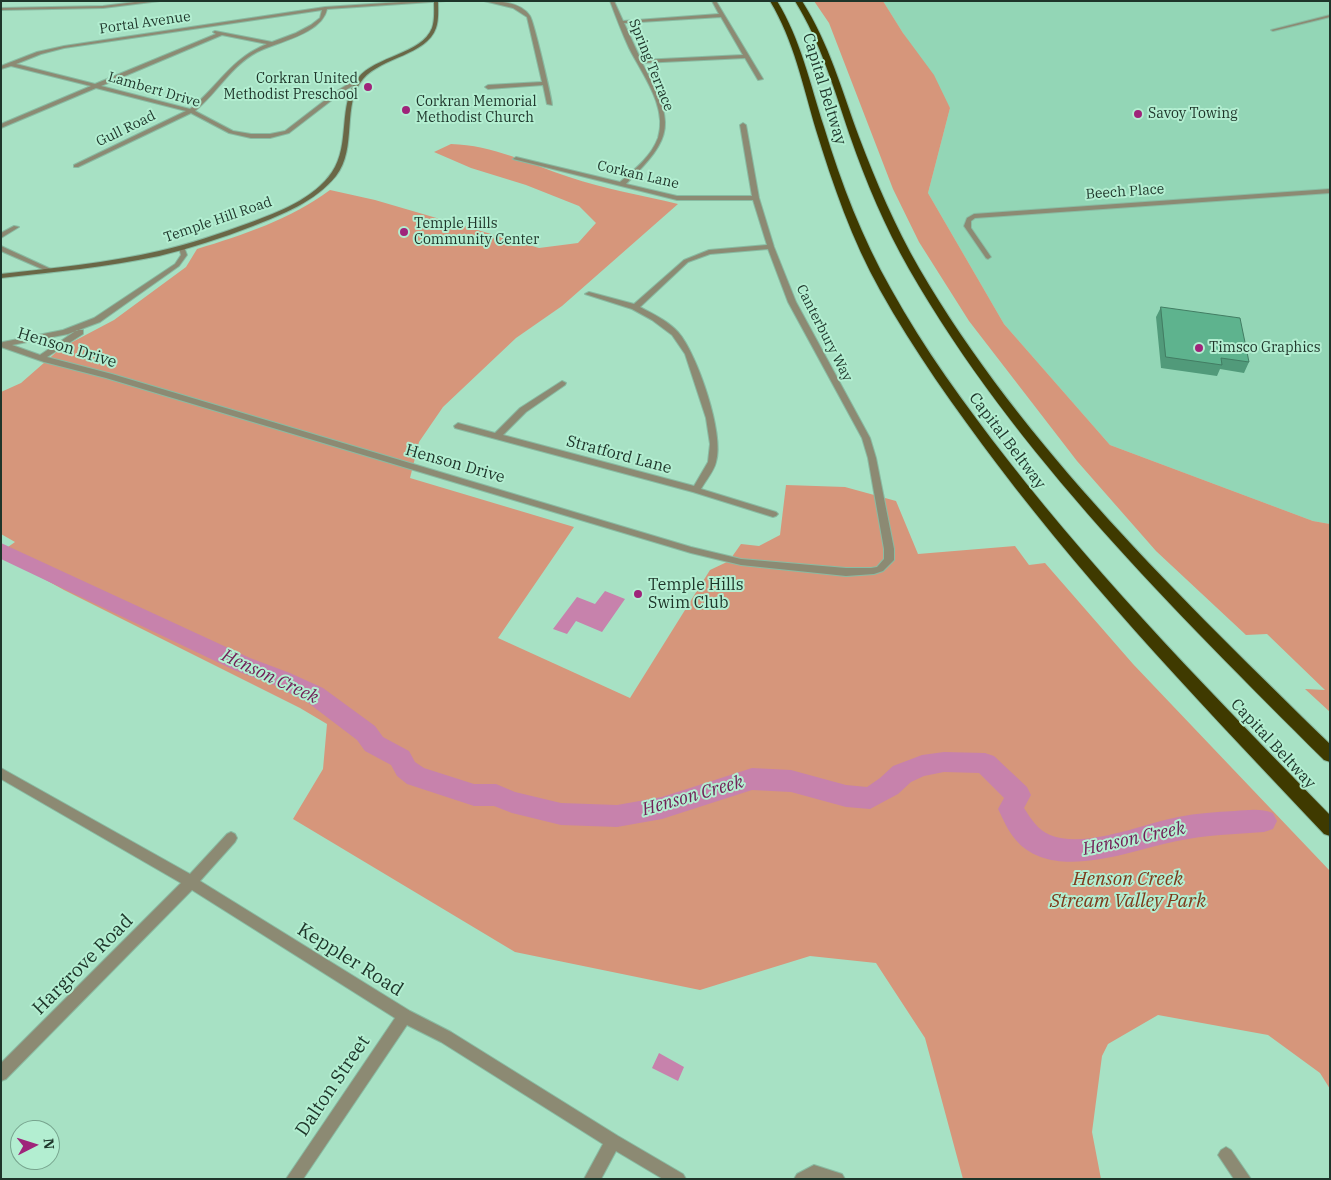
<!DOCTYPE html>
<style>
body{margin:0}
#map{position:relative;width:1331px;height:1180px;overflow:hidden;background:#a7e1c4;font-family:"IBM Plex Serif",serif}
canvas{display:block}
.frame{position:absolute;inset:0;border:2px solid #1e352a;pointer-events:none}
.north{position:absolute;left:10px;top:1120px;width:50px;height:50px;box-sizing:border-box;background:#b3eed1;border:1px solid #77a48e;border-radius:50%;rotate:85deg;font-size:14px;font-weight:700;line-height:20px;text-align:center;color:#1e352a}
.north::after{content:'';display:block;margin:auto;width:18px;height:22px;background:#9f247a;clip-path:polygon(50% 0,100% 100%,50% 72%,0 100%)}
</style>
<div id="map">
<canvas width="1331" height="1180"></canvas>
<div class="frame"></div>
<div class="north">N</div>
</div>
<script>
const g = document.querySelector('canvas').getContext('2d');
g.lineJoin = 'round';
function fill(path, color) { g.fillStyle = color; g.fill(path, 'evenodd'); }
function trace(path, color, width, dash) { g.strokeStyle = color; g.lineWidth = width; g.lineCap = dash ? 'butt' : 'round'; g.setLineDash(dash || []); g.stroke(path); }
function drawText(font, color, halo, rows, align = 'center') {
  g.font = font + ' "IBM Plex Serif",serif'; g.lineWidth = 4; g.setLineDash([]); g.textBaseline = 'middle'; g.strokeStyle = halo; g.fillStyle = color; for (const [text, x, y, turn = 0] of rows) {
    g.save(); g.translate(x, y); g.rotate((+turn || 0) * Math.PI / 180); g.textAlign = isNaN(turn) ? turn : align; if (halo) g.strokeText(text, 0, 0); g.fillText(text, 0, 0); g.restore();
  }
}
fill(new Path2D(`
 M 883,1 L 1330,1 L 1330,524 L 1313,521 L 1110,445 L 1004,324 L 928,193 L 950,108 Z`), '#93d6b6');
fill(new Path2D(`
 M 814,1 L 883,1 L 903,33 L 934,75 L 950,108 L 928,193 L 1004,324 L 1110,445 L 1313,521 L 1330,524 L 1330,712 L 1305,689 L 1325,690 L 1267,634 L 1246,635 L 1156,551 L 1077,461 L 969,321 L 919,242 L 893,189 L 829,23 Z
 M 451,144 C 493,145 530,164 569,177 C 604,189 642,195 678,204 L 562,306 L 516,338 L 443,407 L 419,442 L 410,478 L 574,527 L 498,638 L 630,698 L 710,570 L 729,561 L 741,544 L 759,546 L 780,535 L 786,485 L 845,487 L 896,501 L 918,554 L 1015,546 L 1029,565 L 1045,563 L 1133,664 L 1330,871 L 1330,1089 L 1320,1073 L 1268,1035 L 1158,1015 L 1108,1044 L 1102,1056 L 1092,1132 L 1101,1179 L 963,1179 L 925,1038 L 876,963 L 810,956 L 700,990 L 515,952 L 293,819 L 323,769 L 327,724 L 300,708 L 64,590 L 1,555 L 1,552 L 15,542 L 1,534 L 1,392 L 21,383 L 61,348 L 114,320 L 186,267 L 197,249 C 243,235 291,219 330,190 L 375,200 L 539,248 L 578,243 L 596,223 L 579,206 L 526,185 L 471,168 L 434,152 Z`), '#d6967b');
fill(new Path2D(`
 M 605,591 L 625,599 L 602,632 L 576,621 L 567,634 L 553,629 L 577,597 L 595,604 Z
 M 659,1053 L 684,1067 L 678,1081 L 652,1068 Z`), '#c782ac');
fill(new Path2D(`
 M 1,543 L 250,658 L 290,673 L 323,688 L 375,726 L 383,737 L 409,751 L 415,762 L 424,768 L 474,784 L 496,784 L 515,792 L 561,803 L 617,805 L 662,797 L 752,768 L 791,770 L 846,785 L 867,787 L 880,778 L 893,766 L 922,755 L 944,752 L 985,753 L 994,756 L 1027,787 L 1031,795 L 1024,808 C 1031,819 1038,830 1050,835 C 1086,849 1142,824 1178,817 C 1197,813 1216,812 1235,811 C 1248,810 1261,808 1273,813 L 1277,821 L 1273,829 L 1264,832 C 1235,834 1206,835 1177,841 C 1131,850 1052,884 1015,839 C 1008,831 1003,819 998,809 L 1004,798 L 979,773 L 944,772 L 924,776 L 911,782 L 898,794 L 870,809 L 846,807 L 791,792 L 752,790 L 662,819 L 617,827 L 561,825 L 512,813 L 494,806 L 474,806 L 407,784 L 397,776 L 391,765 L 365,751 L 357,740 L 307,702 L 274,685 L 234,670 L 1,559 Z`), '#c782ac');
const street = new Path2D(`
 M 143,1 L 160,1 L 103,8 L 1,10 L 1,8 L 103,6 Z
 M 417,1 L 446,1 L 327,9 C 322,34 277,42 257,52 C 231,66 217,93 195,111 L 233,131 L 251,134 L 270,134 L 285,131 L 337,91 L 358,78 L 362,78 L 362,80 L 341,93 L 289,133 L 270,138 L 251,138 L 229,133 L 191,113 L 78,167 L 74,167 L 74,165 L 186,111 L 96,88 L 1,128 L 1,124 L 91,86 L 11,66 L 1,69 L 1,66 L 37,52 L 64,46 L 325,7 ZM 322,10 L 320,18 L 311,25 L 296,33 L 272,42 L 215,31 L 213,32 L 216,34 L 95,84 L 16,64 L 41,54 L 64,48 ZM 222,35 L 267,44 C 230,59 219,86 190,109 L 101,86 Z
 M 484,1 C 499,1 521,2 530,16 C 534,22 552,99 552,105 L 547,104 L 543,85 L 488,89 L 485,87 L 488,85 L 542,82 L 527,17 L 513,8 Z
 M 610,1 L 614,1 L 623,21 L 719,14 L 712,1 L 716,1 L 763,79 L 758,80 L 745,58 L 642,63 C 675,124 675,136 626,184 L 677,196 L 752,196 L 740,125 L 743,123 L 746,125 L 759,198 L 774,247 L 796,302 L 870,438 L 876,458 L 894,549 L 894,560 L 883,571 L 874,574 L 846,576 L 741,565 L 691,553 L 106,378 L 44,362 L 1,347 L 1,343 L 3,342 L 63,330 L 94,318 L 175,264 L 181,255 L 179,248 L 184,247 L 187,255 L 179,266 L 100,322 L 68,334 L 12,345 L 40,355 L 77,330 L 83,330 L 83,334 L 47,357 L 112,374 L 691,547 L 741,559 L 846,568 L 871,568 L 877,567 L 884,559 L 884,549 L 868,458 L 862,438 L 788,302 L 768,249 L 710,254 L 688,262 L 640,307 C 653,314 668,321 678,332 C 697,353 725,435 716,462 C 714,471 706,480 701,489 L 776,512 L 778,514 L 776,516 L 773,517 L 693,492 L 455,428 L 454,426 L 458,423 L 495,433 L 520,408 L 562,381 L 566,383 L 565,385 L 526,412 L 503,435 L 694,486 L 708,462 L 710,444 L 706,418 L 685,354 L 672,335 L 652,320 L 632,309 L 585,294 L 589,292 L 634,304 L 684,260 L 709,250 L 767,245 L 753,200 L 677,200 L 513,159 L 516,157 L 620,182 C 634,170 651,157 658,138 C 668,107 642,74 629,48 C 622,33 616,17 610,1 ZM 721,17 L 743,55 L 641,60 L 624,23 Z
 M 1330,15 L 1330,17 L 1273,31 L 1271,30 Z
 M 1330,189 L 1330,193 L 975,218 L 971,221 L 971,228 L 991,257 L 988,259 L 986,258 L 964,226 L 967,218 L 974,214 Z
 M 14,226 L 19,227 L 1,238 L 1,233 Z
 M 1,246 L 53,270 L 55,271 L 49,272 L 1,251 Z
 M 1,768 L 190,874 L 227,834 L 231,832 L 235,834 L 237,838 L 235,842 L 200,881 L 410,1011 L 451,1032 L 618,1136 L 683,1174 L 686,1179 L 663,1179 L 616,1151 L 601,1179 L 584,1179 L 603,1144 L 441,1042 L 407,1025 L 303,1179 L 286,1179 L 395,1018 L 192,890 L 6,1079 L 1,1081 L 1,1063 L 181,883 L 1,779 Z
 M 1226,1147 L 1231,1150 L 1251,1179 L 1234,1179 L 1218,1155 L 1221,1150 Z
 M 814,1165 L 842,1174 L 845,1179 L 794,1179 L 797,1174 Z`);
const secondary = new Path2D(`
 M 434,1 L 438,1 C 438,9 439,20 436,28 C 427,55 382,57 363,79 C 341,104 358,148 336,176 C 315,202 283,214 253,226 C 222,238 191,248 159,256 C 107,267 54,272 1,278 L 1,274 C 54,268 107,263 159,251 C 190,244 219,234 249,223 C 278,212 314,199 332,172 C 351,144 337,105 358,78 C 375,56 422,54 432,28 C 435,20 434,9 434,1 Z`);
const highway = new Path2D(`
 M 770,1 L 777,1 C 801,40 810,84 824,127 C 841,183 862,238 891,289 C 924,349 965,405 1007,459 C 1105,585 1218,700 1330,815 L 1330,836 L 1324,834 C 1211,714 1096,595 997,464 C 955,408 914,351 880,290 C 852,240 833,185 816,130 C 803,86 794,41 770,1 Z
 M 795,1 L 802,1 C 829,43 842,91 859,137 C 876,182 895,226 919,268 C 1023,447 1183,600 1330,744 L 1330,762 L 1324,760 C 1174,610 1015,454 909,269 C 885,227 866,182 850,136 C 834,89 821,43 795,1 Z`);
trace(street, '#89bba2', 2);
trace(secondary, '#89bba2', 2);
trace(highway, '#89bba2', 2);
fill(street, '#8c8a73');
fill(secondary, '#6a6746');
fill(highway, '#3f3a00');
fill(new Path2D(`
 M 1161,307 L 1249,362 L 1244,373 L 1220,369 L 1217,376 L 1161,368 L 1156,317 Z`), '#519a7a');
const building = new Path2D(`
 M 1161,307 L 1240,318 L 1249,362 L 1221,358 L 1222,365 L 1166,357 Z`);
fill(building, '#5eb38e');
trace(building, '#427d63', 1);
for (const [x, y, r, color] of [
 [368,87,5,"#9f247a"],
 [406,110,5,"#9f247a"],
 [1138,114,5,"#9f247a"],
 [404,232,5,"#9f247a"],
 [1199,348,5,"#9f247a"],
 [638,594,5,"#9f247a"]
]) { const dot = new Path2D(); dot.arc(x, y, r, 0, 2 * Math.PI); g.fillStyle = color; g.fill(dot); trace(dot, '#b3eed1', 2); }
drawText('14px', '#1e352a', '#b3eed1', [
 ["Portal Avenue",145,23,-8],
 ["Spring Terrace",651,65,68],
 ["Lambert Drive",154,90,16],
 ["Gull Road",126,129,-26],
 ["Corkan Lane",638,175,13],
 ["Beech Place",1125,192,-4],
 ["Temple Hill Road",218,220,-19],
 ["Canterbury Way",824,333,63]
]);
drawText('14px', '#1e352a', '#b3eed1', [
 ["Corkran United",358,79,"right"],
 ["Methodist Preschool",358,95,"right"],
 ["Corkran Memorial",416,102],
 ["Methodist Church",416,118],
 ["Savoy Towing",1148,114],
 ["Temple Hills",414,224],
 ["Community Center",414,240],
 ["Timsco Graphics",1209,348]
], 'left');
drawText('16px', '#1e352a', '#b3eed1', [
 ["Capital Beltway",824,89,73],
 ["Henson Drive",67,348,17],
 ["Capital Beltway",1007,441,53],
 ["Stratford Lane",619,455,15],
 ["Henson Drive",455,464,16],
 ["Capital Beltway",1273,744,47]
]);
drawText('16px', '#1e352a', '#b3eed1', [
 ["Temple Hills",648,585],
 ["Swim Club",648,603]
], 'left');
drawText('italic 18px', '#722058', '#b3eed1', [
 ["Henson Creek",270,677,25],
 ["Henson Creek",693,796,-16],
 ["Henson Creek",1134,839,-12]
]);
drawText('italic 19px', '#7d391a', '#b3eed1', [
 ["Henson Creek",1128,880],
 ["Stream Valley Park",1128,902]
]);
drawText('19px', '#1e352a', '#b3eed1', [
 ["Keppler Road",350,960,32],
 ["Hargrove Road",83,965,-45],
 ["Dalton Street",333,1086,-56]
]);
</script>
